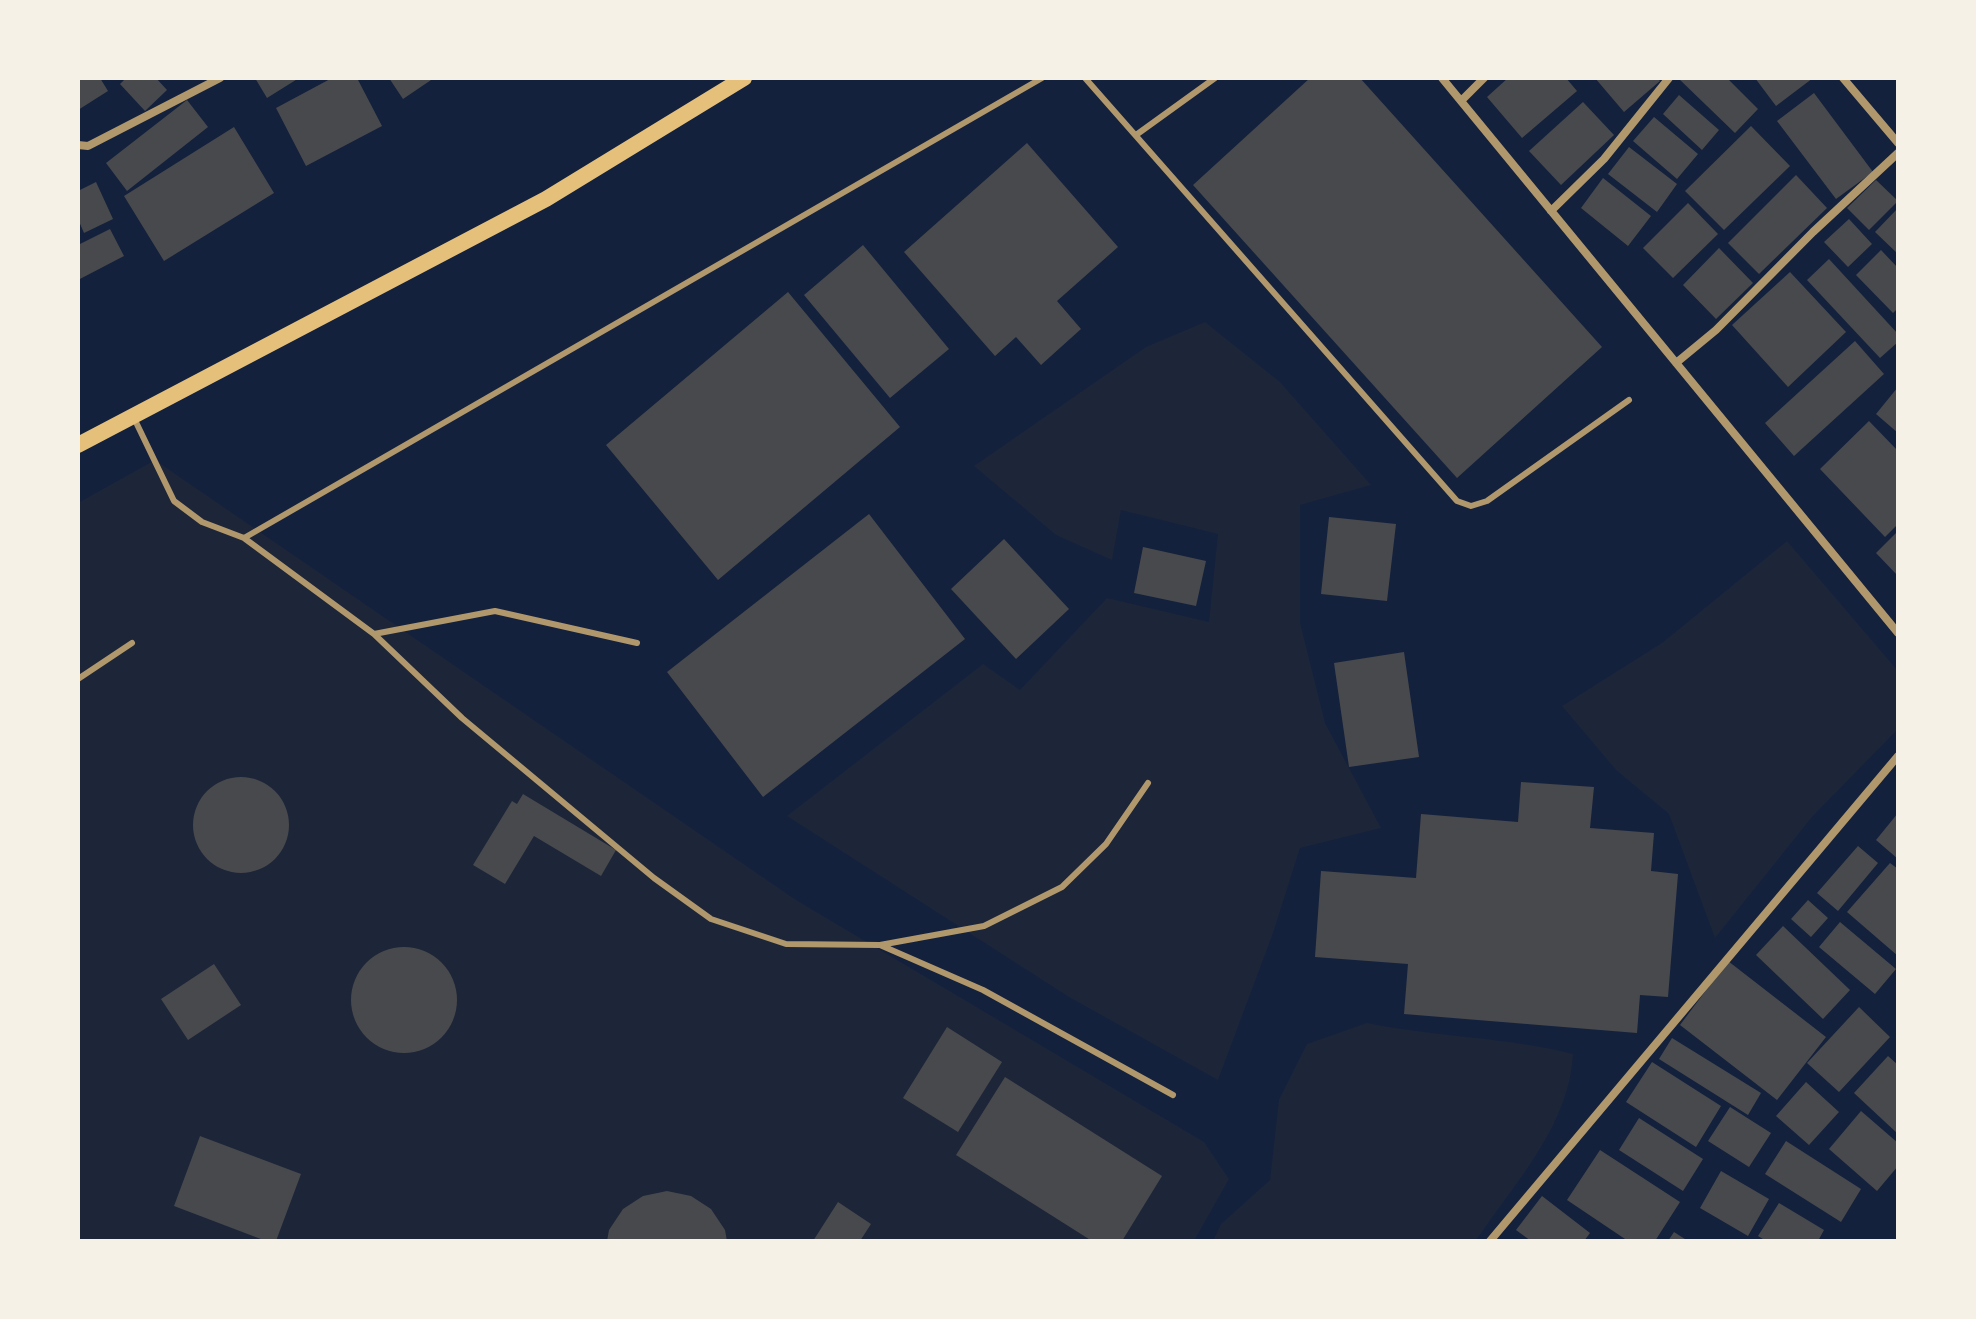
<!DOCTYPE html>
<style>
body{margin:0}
#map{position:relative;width:1976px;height:1319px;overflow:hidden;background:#14213d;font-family:"Open Sans",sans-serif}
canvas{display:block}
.frame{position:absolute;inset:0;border:80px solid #f6f1e7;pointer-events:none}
</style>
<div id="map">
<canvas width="1976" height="1319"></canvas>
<div class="frame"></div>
</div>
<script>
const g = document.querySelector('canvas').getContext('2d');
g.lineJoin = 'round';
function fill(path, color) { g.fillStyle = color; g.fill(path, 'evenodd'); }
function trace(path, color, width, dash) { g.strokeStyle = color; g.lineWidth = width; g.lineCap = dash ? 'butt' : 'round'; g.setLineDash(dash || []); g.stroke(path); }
fill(new Path2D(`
 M 1205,322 L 1280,382 L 1371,485 L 1300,505 L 1300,623 L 1325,723 L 1381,828 L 1300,848 L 1272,936 L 1218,1080 L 1069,997 L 787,816 L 983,664 L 1020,690 L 1107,598 L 1209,622 L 1218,534 L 1121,510 L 1112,560 L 1056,535 L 974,466 L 1146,347 Z
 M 155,460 L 796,900 L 1204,1142 L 1229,1179 L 1194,1241 L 78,1241 L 78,503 Z
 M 1787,541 L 1898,671 L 1898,729 L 1812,817 L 1715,938 L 1669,814 L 1616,770 L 1562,706 L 1662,643 Z
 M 1367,1023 C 1435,1037 1506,1037 1573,1054 C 1570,1122 1519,1178 1482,1232 L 1475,1241 L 1213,1241 L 1221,1224 L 1270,1180 L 1279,1100 L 1307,1044 Z`), '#1d2539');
fill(new Path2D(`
 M 78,78 L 100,78 L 108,91 L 78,110 Z
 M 126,78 L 156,78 L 167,90 L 145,111 L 120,84 Z
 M 255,78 L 299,78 L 267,98 Z
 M 332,78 L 357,78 L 382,126 L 306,166 L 276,108 Z
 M 389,78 L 434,78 L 403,99 Z
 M 1310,78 L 1360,78 L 1602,347 L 1457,478 L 1193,185 Z
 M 1508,78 L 1566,78 L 1577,91 L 1522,138 L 1487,97 Z
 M 1595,78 L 1657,78 L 1660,81 L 1624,112 Z
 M 1678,78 L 1727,78 L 1758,109 L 1735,133 Z
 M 1755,78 L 1813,78 L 1776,106 Z
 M 1814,93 L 1873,172 L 1836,199 L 1777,121 Z
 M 1679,95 L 1719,130 L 1702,150 L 1663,114 Z
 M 187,100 L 208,127 L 127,191 L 106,163 Z
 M 1583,102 L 1614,135 L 1561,185 L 1529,151 Z
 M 1654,117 L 1698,154 L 1677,179 L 1633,141 Z
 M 1751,126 L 1790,166 L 1724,230 L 1685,191 Z
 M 234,127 L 274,193 L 164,261 L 124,196 Z
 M 1027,143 L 1118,247 L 1057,301 L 1081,329 L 1041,365 L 1016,337 L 995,356 L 904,252 Z
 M 1629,147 L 1677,184 L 1657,212 L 1608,174 Z
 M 1796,175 L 1827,208 L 1759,274 L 1728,243 Z
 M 1603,178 L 1651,216 L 1628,246 L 1581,208 Z
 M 1876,180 L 1898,201 L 1869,230 L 1847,208 Z
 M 96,182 L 113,219 L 84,233 L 78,219 L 78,191 Z
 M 1688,203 L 1718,234 L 1673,278 L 1643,248 Z
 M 1898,208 L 1898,254 L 1875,232 Z
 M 1849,219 L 1872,244 L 1848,267 L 1824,242 Z
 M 110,229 L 124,256 L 78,280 L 78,245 Z
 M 863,245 L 949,349 L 890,398 L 804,295 Z
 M 1719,248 L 1753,283 L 1716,319 L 1683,285 Z
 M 1881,250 L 1898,268 L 1898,308 L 1893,313 L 1856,275 Z
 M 1829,259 L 1898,334 L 1898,342 L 1880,358 L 1807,280 Z
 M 1790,272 L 1846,332 L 1788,387 L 1732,325 Z
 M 788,292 L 900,427 L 718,580 L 606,445 Z
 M 1855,341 L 1884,374 L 1794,456 L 1765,423 Z
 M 1898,387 L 1898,433 L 1876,414 Z
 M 1869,421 L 1898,451 L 1898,524 L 1885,537 L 1820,469 Z
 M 869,514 L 965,639 L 763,797 L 667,672 Z
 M 1329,517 L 1396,524 L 1387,601 L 1321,594 Z
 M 1898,531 L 1898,576 L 1876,553 Z
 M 1004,539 L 1069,609 L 1016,659 L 951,589 Z
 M 1143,547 L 1206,561 L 1196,606 L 1134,593 Z
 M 1404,652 L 1419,757 L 1349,767 L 1334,663 Z
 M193 825a48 48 0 1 1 96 0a48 48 0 1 1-96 0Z
 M 1521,782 L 1594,787 L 1590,828 L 1654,833 L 1651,871 L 1678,874 L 1668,997 L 1640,995 L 1637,1033 L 1404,1014 L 1408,964 L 1315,957 L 1321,871 L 1416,878 L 1421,814 L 1518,822 Z
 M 523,794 L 616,850 L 601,876 L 534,836 L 505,884 L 473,865 L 512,801 L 517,804 Z
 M 1898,813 L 1898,859 L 1876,840 Z
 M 1858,846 L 1878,863 L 1838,911 L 1817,893 Z
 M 1890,863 L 1898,869 L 1898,956 L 1847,912 Z
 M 1808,900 L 1828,918 L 1811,937 L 1791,919 Z
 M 1840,922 L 1896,969 L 1875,994 L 1819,947 Z
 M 1783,926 L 1850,990 L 1823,1019 L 1756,955 Z
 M351 1000a53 53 0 1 1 106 0a53 53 0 1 1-106 0Z
 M 1728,961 L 1826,1037 L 1777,1100 L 1680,1025 Z
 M 214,964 L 241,1005 L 188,1040 L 161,999 Z
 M 1859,1007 L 1890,1037 L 1839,1092 L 1807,1063 Z
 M 947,1027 L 1002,1062 L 958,1132 L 903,1098 Z
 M 1672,1038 L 1761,1093 L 1748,1115 L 1659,1059 Z
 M 1888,1056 L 1898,1065 L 1898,1134 L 1854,1093 Z
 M 1652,1062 L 1721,1106 L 1696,1147 L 1626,1102 Z
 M 1005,1077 L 1162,1176 L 1122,1241 L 1092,1241 L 956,1155 Z
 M 1806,1082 L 1839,1112 L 1809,1145 L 1776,1116 Z
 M 1730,1107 L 1771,1133 L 1749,1167 L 1708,1141 Z
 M 1861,1111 L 1898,1143 L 1898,1166 L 1877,1191 L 1829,1149 Z
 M 1639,1118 L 1703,1159 L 1683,1191 L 1619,1150 Z
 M 200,1136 L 301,1174 L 276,1241 L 266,1241 L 174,1206 Z
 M 1786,1141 L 1861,1189 L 1841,1222 L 1765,1174 Z
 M 1600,1150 L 1680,1202 L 1655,1241 L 1628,1241 L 1567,1200 Z
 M 1721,1171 L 1769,1199 L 1748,1236 L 1700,1208 Z
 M 667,1191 L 691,1196 L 711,1209 L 725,1230 L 727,1241 L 607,1241 L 609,1230 L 623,1209 L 643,1196 Z
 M 1542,1196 L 1590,1233 L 1584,1241 L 1531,1241 L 1516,1230 Z
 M 838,1202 L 871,1224 L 860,1241 L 813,1241 Z
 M 1779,1203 L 1824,1230 L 1818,1241 L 1766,1241 L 1758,1236 Z
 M 1674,1232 L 1688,1241 L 1668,1241 Z`), '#48494c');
trace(new Path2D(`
 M 1085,78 L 1457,501 L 1471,506 L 1487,501 L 1629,400
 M 1136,135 L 1215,78
 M 133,416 L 174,501 L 202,522 L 244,538 L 374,634 L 495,611 L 637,643
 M 244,538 L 1042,78
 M 374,634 L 462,718 L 654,878 L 711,919 L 786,944 L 880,945 L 984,926 L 1062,887 L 1106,844 L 1148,783
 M 78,679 L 132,643
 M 880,945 L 983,990 L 1173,1095`), '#b1986c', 6);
trace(new Path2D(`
 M 1442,78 L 1898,633
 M 1843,78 L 1898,143
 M 1461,101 L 1484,78
 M 78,145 L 88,146 L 220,78
 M 1551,211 L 1604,159 L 1669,78
 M 1676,363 L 1716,330 L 1813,232 L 1898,153
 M 1490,1241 L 1898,756`), '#b1986c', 8);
trace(new Path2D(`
 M 78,445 L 546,199 L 744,78`), '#e5c07b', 16);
</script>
